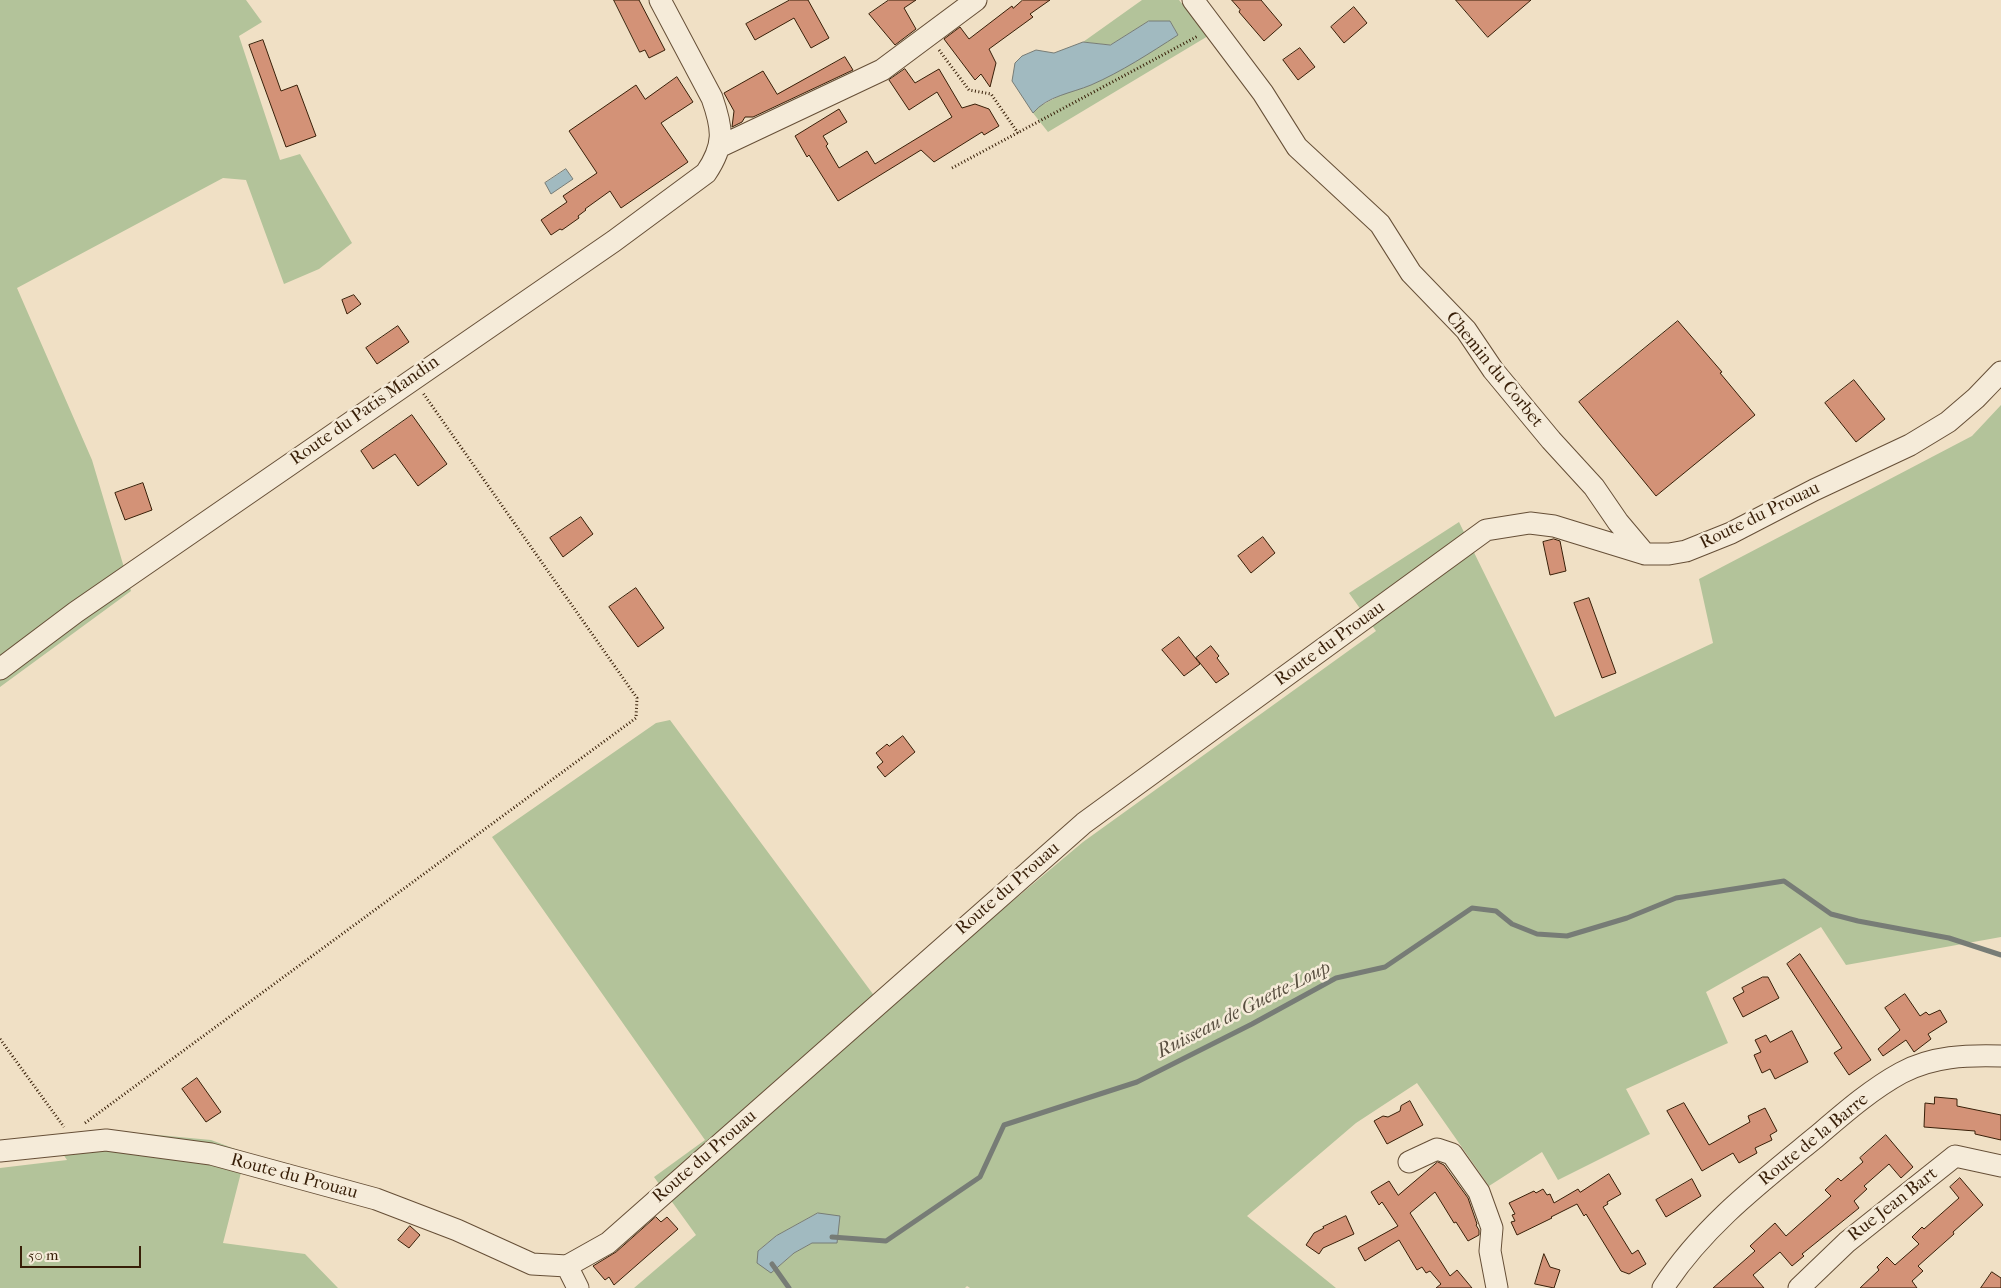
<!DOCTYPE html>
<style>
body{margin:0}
#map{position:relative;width:2001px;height:1288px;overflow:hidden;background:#f0e0c5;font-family:"IM FELL French Canon",serif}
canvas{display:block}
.scale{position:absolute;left:20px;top:1246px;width:121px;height:22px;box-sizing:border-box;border:2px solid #381f08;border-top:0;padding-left:6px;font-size:15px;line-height:18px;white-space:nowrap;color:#381f08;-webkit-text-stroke:4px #f5ebd9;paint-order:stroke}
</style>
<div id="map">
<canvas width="2001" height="1288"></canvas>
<div class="scale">50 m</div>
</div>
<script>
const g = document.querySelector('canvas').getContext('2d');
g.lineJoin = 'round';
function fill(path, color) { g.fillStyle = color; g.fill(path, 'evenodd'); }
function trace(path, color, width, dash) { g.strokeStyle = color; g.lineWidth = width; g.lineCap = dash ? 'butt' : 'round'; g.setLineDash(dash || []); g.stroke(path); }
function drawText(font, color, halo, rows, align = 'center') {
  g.font = font + ' "IM FELL French Canon",serif'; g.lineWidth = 5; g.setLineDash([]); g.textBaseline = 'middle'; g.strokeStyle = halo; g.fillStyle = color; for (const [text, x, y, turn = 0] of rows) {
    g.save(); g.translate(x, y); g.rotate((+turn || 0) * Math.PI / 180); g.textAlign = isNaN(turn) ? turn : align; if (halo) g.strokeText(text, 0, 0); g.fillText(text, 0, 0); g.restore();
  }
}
fill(new Path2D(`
 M 0,0 L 246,0 L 262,22 L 239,36 L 280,160 L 300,154 L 352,243 L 319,269 L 284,284 L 246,180 L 223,178 L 17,288 L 92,460 L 131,591 L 0,687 Z
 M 1142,0 L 1179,0 L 1208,36 L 1048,132 L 1033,113 L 1038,107 L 1065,93 L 1091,85 L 1178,35 L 1170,21 L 1149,21 L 1110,45 L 1083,42 Z
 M 2001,405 L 2001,937 L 1846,965 L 1821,927 L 1706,992 L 1728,1043 L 1626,1089 L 1650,1134 L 1558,1180 L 1542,1152 L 1489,1186 L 1417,1083 L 1356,1123 L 1247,1216 L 1336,1288 L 970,1288 L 967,1286 L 965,1288 L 634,1288 L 696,1235 L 654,1177 L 705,1140 L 492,837 L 656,723 L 670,720 L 884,1009 L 1083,842 L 1376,631 L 1349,593 L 1459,522 L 1555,717 L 1713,643 L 1699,579 L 1972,436 ZM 818,1213 L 836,1243 L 812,1243 L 794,1253 L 771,1273 L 758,1251 L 776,1236 Z
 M 137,1133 L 211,1140 L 246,1153 L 223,1243 L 305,1254 L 338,1288 L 0,1288 L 0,1168 L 67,1160 L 53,1139 L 82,1135 Z`), '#b3c39a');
const water = new Path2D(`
 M 1149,21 L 1170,21 L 1178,35 C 1150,53 1121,72 1091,85 C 1072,93 1047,96 1033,113 L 1012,81 L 1015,63 L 1022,56 L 1036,50 L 1054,53 L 1083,42 L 1110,45 Z
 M 566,169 L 573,179 L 551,194 L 545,183 Z
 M 818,1213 L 840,1216 L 837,1243 L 812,1243 L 794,1253 L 771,1273 L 757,1263 L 758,1251 L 776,1236 Z`);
fill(water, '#a1bac0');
trace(water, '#777c76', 1);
trace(new Path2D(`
 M 832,1237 L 886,1241 L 980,1177 L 1004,1125 L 1137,1082 L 1252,1024 L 1336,978 L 1385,967 L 1472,908 L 1496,911 L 1512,924 L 1537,934 L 1567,936 L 1627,918 L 1676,898 L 1784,881 L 1831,914 L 1858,921 L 1949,938 L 2001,955
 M 772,1264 L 789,1288`), '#777c76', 5);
const building = new Path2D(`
 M 614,0 L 639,0 L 665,50 L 649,58 L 645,50 L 640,52 Z
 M 790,0 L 808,0 L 829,38 L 811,48 L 794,18 L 755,40 L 746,24 Z
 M 889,0 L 916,0 L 904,8 L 916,29 L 895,45 L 869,14 Z
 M 1023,0 L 1050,0 L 1030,14 L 1033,17 L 989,49 L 996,63 L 990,87 L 981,74 L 975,80 L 944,39 L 960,27 L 969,39 L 1012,6 L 1013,8 Z
 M 1232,0 L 1261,0 L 1282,25 L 1264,41 L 1239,12 L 1240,10 Z
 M 1456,0 L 1531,0 L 1488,37 Z
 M 1354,7 L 1367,23 L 1344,43 L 1331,27 Z
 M 263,40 L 281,91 L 297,85 L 316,136 L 286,147 L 249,45 Z
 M 1300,48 L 1315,67 L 1298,80 L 1283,60 Z
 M 845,57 L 853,70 L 753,117 L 745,117 L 742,122 L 732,127 L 734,111 L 724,93 L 763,71 L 777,94 Z
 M 905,69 L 915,83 L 939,69 L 962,108 L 975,104 L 989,109 L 999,126 L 984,135 L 982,132 L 934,162 L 921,150 L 838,201 L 809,155 L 807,157 L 795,136 L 839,109 L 847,122 L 823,136 L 828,144 L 826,146 L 839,168 L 867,151 L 875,164 L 952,117 L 937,92 L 909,110 L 889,80 Z
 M 677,77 L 693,102 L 661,123 L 688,162 L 621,208 L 610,191 L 585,209 L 586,210 L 578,216 L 579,218 L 562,230 L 560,229 L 551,235 L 541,220 L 567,202 L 563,196 L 597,173 L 569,131 L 636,85 L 645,99 Z
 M 354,295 L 361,304 L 347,314 L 342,300 Z
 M 1678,321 L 1722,372 L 1720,373 L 1755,415 L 1656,496 L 1579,402 Z
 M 398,326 L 409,342 L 377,364 L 366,348 Z
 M 1854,380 L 1885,419 L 1856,442 L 1825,403 Z
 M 412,415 L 447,464 L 418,486 L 395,454 L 373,469 L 361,451 Z
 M 143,483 L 152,510 L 125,520 L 115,493 Z
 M 581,517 L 593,534 L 563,557 L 550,538 Z
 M 1263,537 L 1275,553 L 1251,573 L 1238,556 Z
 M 1554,539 L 1560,541 L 1566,571 L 1550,575 L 1543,542 Z
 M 636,588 L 664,628 L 638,647 L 609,607 Z
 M 1589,598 L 1616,673 L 1602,678 L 1574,603 Z
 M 1179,637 L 1200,664 L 1184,676 L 1162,650 Z
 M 1211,646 L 1219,656 L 1217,658 L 1229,674 L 1216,683 L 1196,658 Z
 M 903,736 L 915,752 L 885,777 L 877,767 L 883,762 L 876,753 L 887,744 L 889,746 Z
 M 1800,954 L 1871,1060 L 1849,1075 L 1834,1053 L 1842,1048 L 1787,964 Z
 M 1763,977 L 1768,977 L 1779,998 L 1743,1017 L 1733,998 L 1744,992 L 1742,988 Z
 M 1905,994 L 1920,1016 L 1926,1012 L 1929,1015 L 1940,1010 L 1947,1022 L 1928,1034 L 1931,1039 L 1914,1052 L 1906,1040 L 1883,1056 L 1878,1049 L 1900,1030 L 1885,1008 Z
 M 1792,1031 L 1808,1062 L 1775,1079 L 1770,1069 L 1762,1073 L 1754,1055 L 1761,1052 L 1755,1040 L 1766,1035 L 1770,1042 Z
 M 197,1078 L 221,1112 L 206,1122 L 182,1089 Z
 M 1935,1097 L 1957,1099 L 1957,1106 L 2001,1115 L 2001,1140 L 1975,1134 L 1975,1131 L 1924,1127 L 1925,1103 L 1934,1104 Z
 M 1410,1101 L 1423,1125 L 1387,1144 L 1374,1121 L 1383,1116 L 1388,1117 L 1400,1111 L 1401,1106 Z
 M 1684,1103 L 1709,1145 L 1750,1122 L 1748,1116 L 1765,1108 L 1777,1131 L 1770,1135 L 1772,1140 L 1755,1148 L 1757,1153 L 1739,1163 L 1733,1153 L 1702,1171 L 1667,1111 Z
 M 1886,1135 L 1913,1167 L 1901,1178 L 1889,1164 L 1864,1186 L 1867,1189 L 1854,1201 L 1859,1208 L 1802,1254 L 1804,1256 L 1792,1266 L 1780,1252 L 1753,1275 L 1764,1288 L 1713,1288 L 1755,1251 L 1750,1246 L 1775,1223 L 1786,1236 L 1831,1196 L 1825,1190 L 1838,1178 L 1841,1181 L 1863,1162 L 1860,1158 Z
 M 1438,1162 L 1444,1165 L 1468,1198 L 1477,1224 L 1476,1225 L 1479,1230 L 1479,1235 L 1468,1241 L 1456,1222 L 1454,1223 L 1435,1192 L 1410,1213 L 1450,1276 L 1457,1270 L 1472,1288 L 1436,1288 L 1441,1284 L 1430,1271 L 1426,1273 L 1422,1267 L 1417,1270 L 1399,1240 L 1365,1261 L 1358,1248 L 1398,1226 L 1382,1202 L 1379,1205 L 1371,1192 L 1389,1181 L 1398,1195 Z
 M 1609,1174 L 1621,1194 L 1607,1202 L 1608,1204 L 1603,1207 L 1632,1254 L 1638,1250 L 1646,1264 L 1629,1274 L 1621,1271 L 1586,1214 L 1584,1216 L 1577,1204 L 1551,1217 L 1552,1218 L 1517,1235 L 1511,1222 L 1515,1221 L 1512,1215 L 1515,1214 L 1509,1203 L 1534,1191 L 1536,1193 L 1543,1189 L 1547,1195 L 1550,1194 L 1554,1203 L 1578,1189 L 1580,1192 Z
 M 1960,1178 L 1983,1205 L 1953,1232 L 1954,1234 L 1918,1266 L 1923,1271 L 1912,1281 L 1917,1288 L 1860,1288 L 1879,1270 L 1877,1267 L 1887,1257 L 1895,1265 L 1919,1244 L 1912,1237 L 1922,1227 L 1924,1229 L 1959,1198 L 1950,1187 Z
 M 1692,1179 L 1701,1196 L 1666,1217 L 1656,1200 Z
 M 1346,1216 L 1354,1234 L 1323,1248 L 1319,1254 L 1306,1245 L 1314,1233 L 1324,1228 L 1323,1227 Z
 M 656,1217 L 661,1222 L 667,1217 L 678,1229 L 614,1285 L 609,1277 L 605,1280 L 593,1266 L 616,1252 Z
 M 410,1226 L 420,1235 L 409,1248 L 398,1240 Z
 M 1544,1254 L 1550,1267 L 1560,1270 L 1554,1288 L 1535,1284 Z
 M 1992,1272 L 2001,1278 L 2001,1288 L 1981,1288 Z`);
fill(building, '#d39277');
trace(building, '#381f08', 1);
const minor = new Path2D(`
 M 1193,0 L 1263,93 L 1297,147 L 1380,224 L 1411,273 L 1466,330 L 1493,370 L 1551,440 L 1594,487 L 1618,522 L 1645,554
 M 721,146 L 882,70 L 976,0
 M 0,669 L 76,612 L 614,241 L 706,173 C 725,145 723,129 712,98 L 660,0
 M 0,1151 L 106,1140 L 211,1154 L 376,1199 L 457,1230 L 532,1264 L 567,1266 L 608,1243 L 1084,823 L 1486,530 L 1530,523 L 1554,526 L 1645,554 L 1669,554 L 1686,551 L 1731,533 L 1814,490 L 1910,445 L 1948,422 L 1976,398 L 2001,372
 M 1409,1162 L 1437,1149 L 1452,1154 L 1479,1192 L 1492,1228 L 1490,1251 L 1497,1288
 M 567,1266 L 578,1288
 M 1663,1288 C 1702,1227 1761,1182 1816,1137 C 1843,1114 1870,1090 1901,1073 C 1932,1056 1967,1055 2001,1056
 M 1799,1288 L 1847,1242 L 1955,1156 L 2001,1166`);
trace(minor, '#664f37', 23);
trace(new Path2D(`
 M 939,50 L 969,90 L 991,94 L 1018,133
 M 952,168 L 1198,36
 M 0,1039 L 64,1127
 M 85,1123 L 636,718 L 637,698 L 423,393`), '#381f08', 3, [1, 2.5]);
trace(minor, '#f5ebd9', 21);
drawText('18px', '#381f08', '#f5ebd9', [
 ["Chemin du Corbet",1494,370,51],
 ["Route du Patis Mandin",365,411,-35],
 ["Route du Prouau",1760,516,-26],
 ["Route du Prouau",1330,644,-36],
 ["Route du Prouau",1008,889,-41],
 ["Route de la Barre",1814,1140,-39],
 ["Route du Prouau",705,1157,-41],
 ["Route du Prouau",294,1177,15],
 ["Rue Jean Bart",1893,1205,-38]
]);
drawText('italic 19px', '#584e3f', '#f5ebd9', [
 ["Ruisseau de Guette-Loup",1244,1010,-27]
]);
</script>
